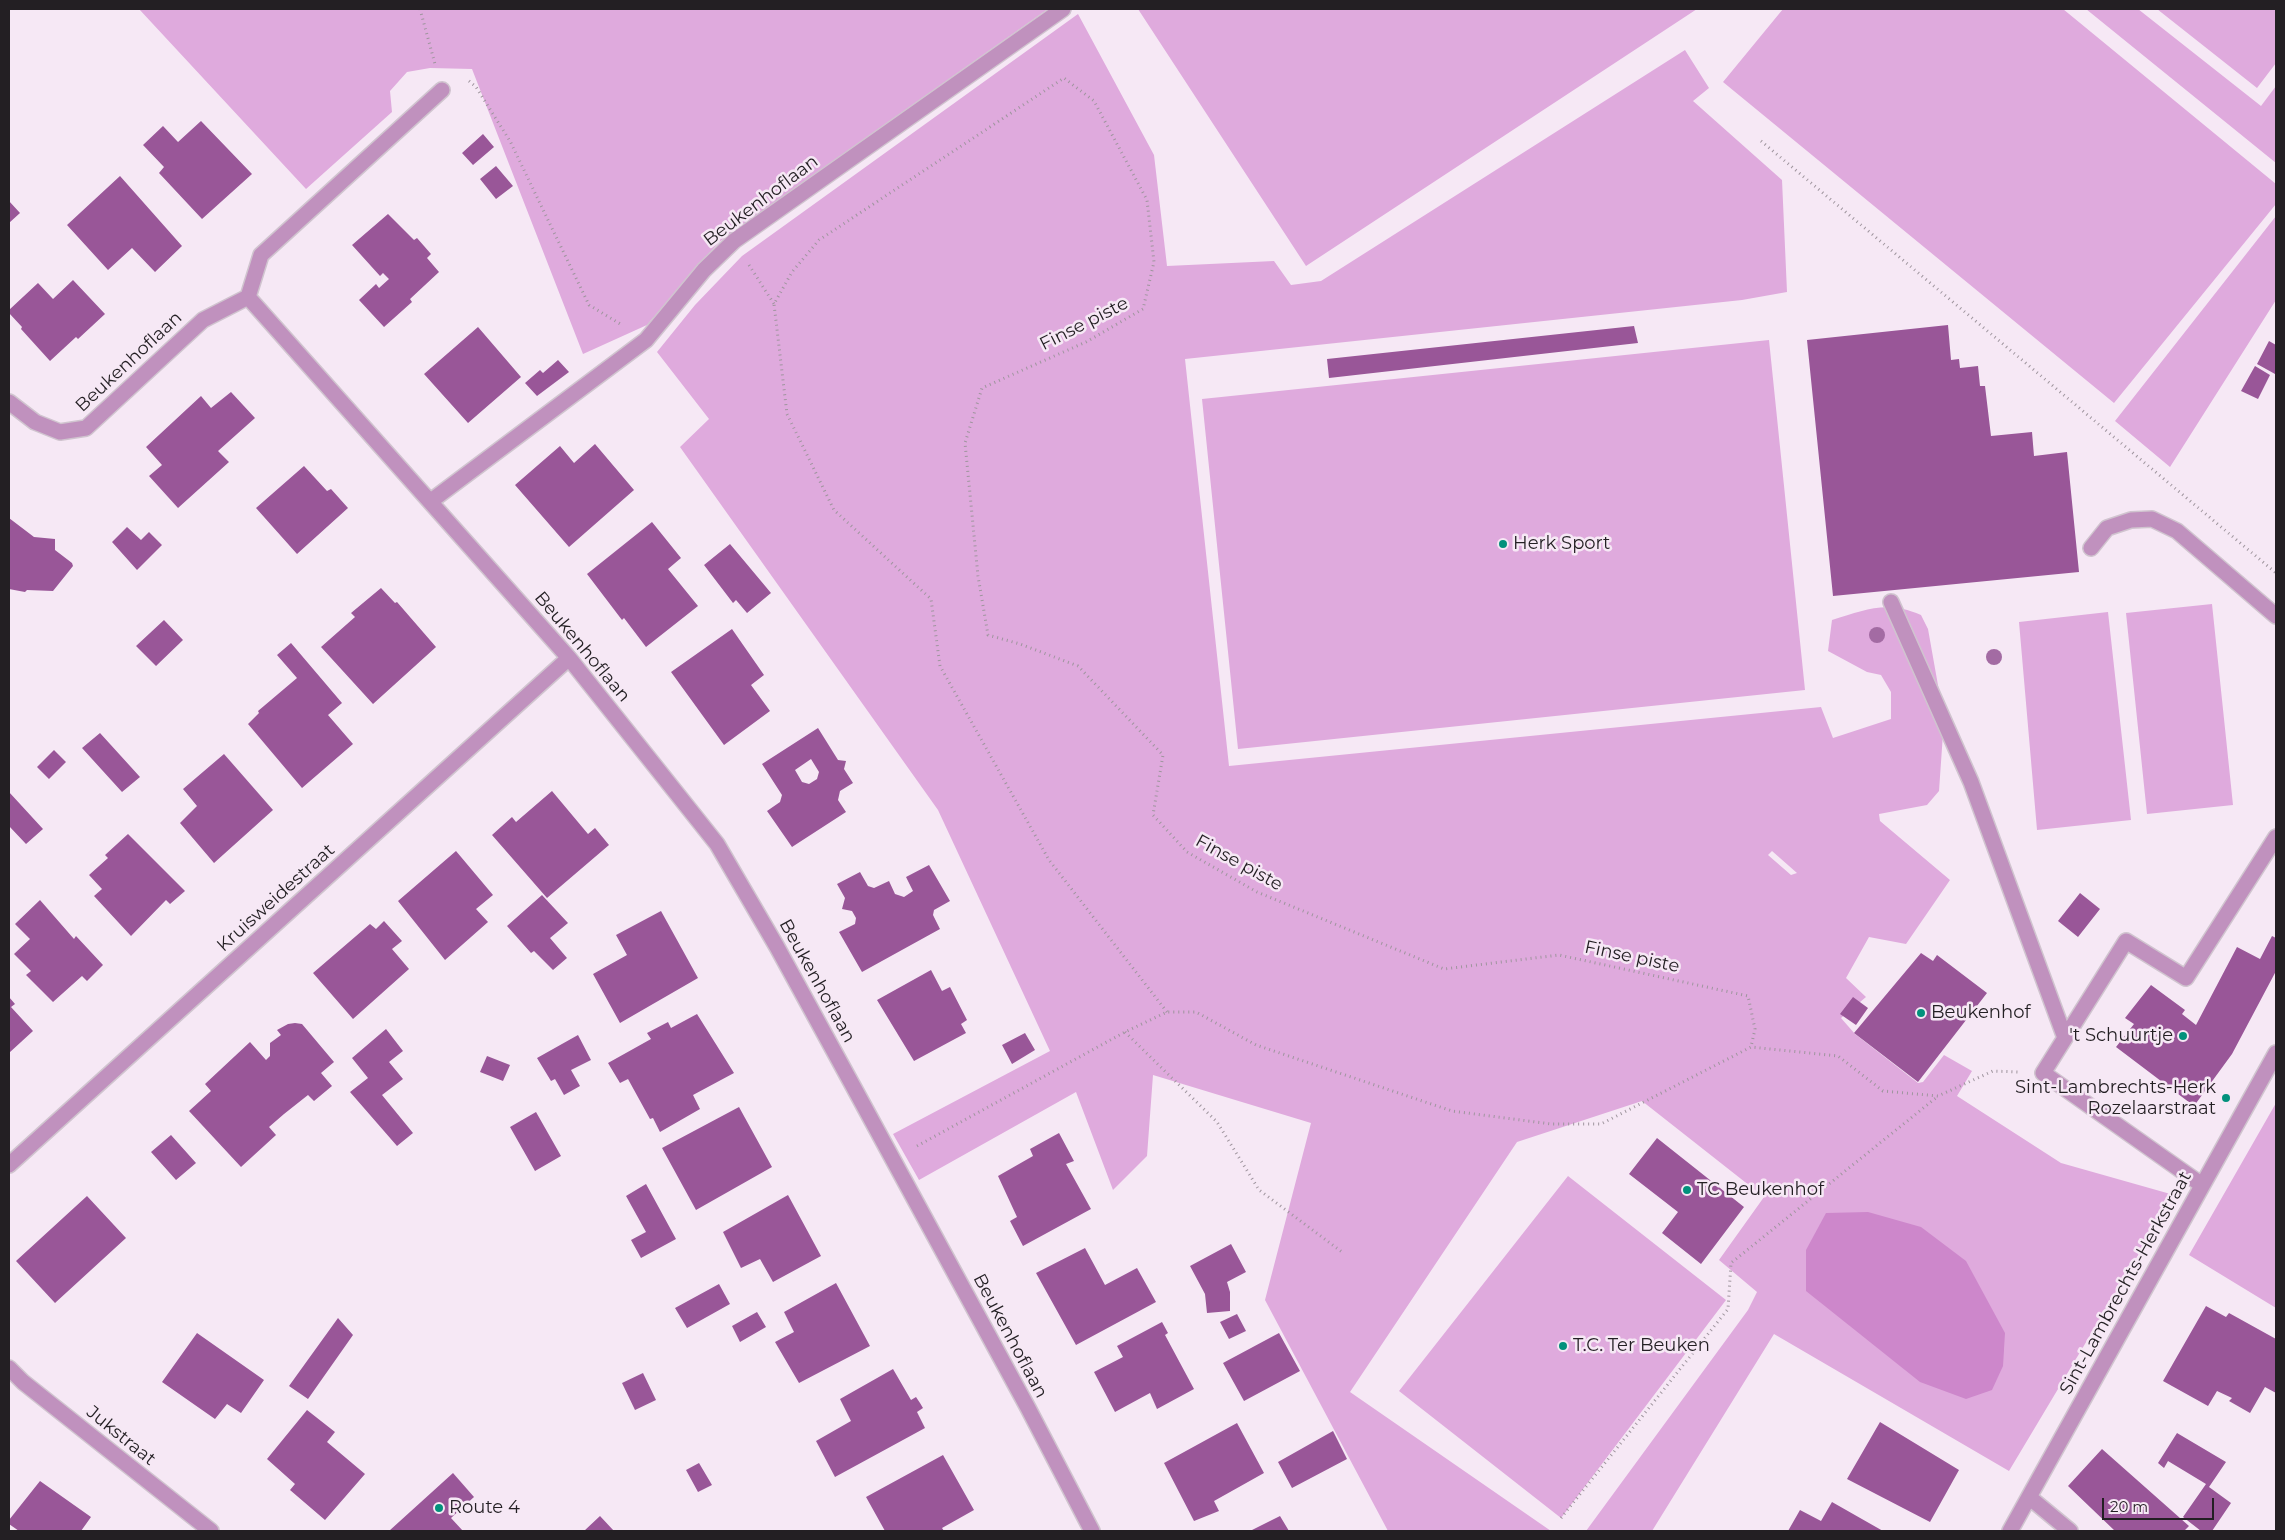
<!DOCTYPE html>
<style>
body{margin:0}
#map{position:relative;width:2285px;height:1540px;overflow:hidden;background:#f6e8f5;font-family:Montserrat,sans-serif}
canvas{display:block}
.frame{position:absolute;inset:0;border:10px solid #231f23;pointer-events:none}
.scale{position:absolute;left:2102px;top:1498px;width:112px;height:22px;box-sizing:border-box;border:2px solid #231f23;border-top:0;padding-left:6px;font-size:15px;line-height:18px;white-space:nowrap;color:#231f23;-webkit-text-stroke:4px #f6e8f5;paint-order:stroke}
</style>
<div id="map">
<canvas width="2285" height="1540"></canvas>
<div class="frame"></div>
<div class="scale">20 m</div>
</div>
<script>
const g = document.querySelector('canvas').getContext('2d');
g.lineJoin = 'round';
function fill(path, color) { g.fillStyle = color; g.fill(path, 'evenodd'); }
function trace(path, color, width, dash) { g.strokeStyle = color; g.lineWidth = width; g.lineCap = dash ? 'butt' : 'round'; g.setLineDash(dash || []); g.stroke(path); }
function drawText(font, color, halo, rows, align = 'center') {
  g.font = font + ' Montserrat,sans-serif'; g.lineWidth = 5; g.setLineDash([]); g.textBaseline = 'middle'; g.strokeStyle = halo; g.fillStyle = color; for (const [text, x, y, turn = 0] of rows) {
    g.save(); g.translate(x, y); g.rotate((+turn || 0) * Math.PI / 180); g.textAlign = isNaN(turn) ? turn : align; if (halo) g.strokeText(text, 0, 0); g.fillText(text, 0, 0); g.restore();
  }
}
fill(new Path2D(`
 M 139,9 L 1048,9 L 719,242 L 647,325 L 583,354 L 472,69 L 430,68 L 407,72 L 390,91 L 392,112 L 306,189 Z
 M 1138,9 L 1697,9 L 1306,266 Z
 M 1783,9 L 2063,9 L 2276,184 L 2276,204 L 2114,403 L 1723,82 Z
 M 2086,9 L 2138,9 L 2261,106 L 2276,86 L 2276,163 Z
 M 2157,9 L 2276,9 L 2276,63 L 2257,88 Z
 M 1078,14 L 1154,155 L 1167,266 L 1274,261 L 1291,285 L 1321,281 L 1685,50 L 1709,88 L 1693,101 L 1782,180 L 1787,292 L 1742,300 L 1185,359 L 1229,766 L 1821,707 L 1833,738 L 1891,719 L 1891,692 L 1881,675 L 1867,672 L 1828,651 L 1832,620 C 1866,610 1886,600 1921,615 L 1928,629 L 1944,719 L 1939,791 L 1927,805 L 1879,814 L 1880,821 L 1950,880 L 1906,944 L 1869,937 L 1846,978 L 1866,997 L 1841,1018 L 1855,1034 L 1918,1083 L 1923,1082 L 1944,1055 L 1972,1071 L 1957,1096 L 2061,1163 L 2174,1195 L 2009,1471 L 1774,1334 L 1652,1531 L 1586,1531 L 1748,1310 L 1757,1292 L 1719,1260 L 1764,1197 L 1642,1101 L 1517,1142 L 1350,1392 L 1551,1531 L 1388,1531 L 1265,1300 L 1311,1123 L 1153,1075 L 1147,1156 L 1113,1190 L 1076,1092 L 919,1180 L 893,1134 L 1050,1051 L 938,810 L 680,447 L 709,419 L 657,352 L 695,305 L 742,256 ZM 1772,851 L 1797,873 L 1791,875 L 1768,855 Z
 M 2276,216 L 2276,300 L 2170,467 L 2115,421 Z
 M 1769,340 L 1805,690 L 1238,749 L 1202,399 Z
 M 2212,604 L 2233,805 L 2147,814 L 2126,613 Z
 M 2108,612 L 2131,820 L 2037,830 L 2019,622 Z
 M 2276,1103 L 2276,1308 L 2189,1255 Z
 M 1568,1176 L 1726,1300 L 1561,1518 L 1399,1391 Z`), '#dfaadd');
fill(new Path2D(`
 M 1868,1212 L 1921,1227 L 1966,1261 L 2005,1333 L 2003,1366 L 1992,1390 L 1966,1399 L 1920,1382 L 1806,1291 L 1806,1250 L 1826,1213 Z`), '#cd87cb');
fill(new Path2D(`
 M 201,121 L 252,174 L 202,219 L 159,173 L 164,167 L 143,145 L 163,126 L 178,142 Z
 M 483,134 L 494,147 L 473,165 L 462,153 Z
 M 496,166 L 513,186 L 496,199 L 480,179 Z
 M 120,176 L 182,246 L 155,272 L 132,248 L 108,270 L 67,225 Z
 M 9,201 L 20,213 L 9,223 Z
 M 388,214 L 414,240 L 417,238 L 431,254 L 427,258 L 439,272 L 410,299 L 412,302 L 384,327 L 359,300 L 376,284 L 379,288 L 389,279 L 383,273 L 380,276 L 352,245 Z
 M 73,280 L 105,314 L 78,339 L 76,337 L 50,361 L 21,329 L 22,327 L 9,313 L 9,310 L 38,283 L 53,299 Z
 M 1948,325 L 1951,360 L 1959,359 L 1960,368 L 1978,366 L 1980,386 L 1985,386 L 1991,436 L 2032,432 L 2034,456 L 2067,452 L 2079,572 L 1833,596 L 1807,340 Z
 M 1634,326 L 1638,343 L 1329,378 L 1327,359 Z
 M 478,327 L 521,377 L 468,423 L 424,374 Z
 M 2269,341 L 2276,345 L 2275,374 L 2257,364 Z
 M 558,360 L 569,372 L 537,396 L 525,383 L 540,370 L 543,373 Z
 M 2255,366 L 2270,375 L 2258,399 L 2241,391 Z
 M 231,392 L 255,418 L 218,451 L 229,462 L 178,508 L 149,476 L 162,465 L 146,447 L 201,396 L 211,408 Z
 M 595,444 L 634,490 L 569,547 L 515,485 L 560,446 L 574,463 Z
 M 304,466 L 327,491 L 331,489 L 348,508 L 297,554 L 256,508 Z
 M 9,518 L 34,537 L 55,539 L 55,550 L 72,563 L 73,566 L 53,591 L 27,590 L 25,592 L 9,589 Z
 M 652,522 L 681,558 L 668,569 L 698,606 L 646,647 L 624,618 L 622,620 L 587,574 Z
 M 127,527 L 141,540 L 149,532 L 162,545 L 137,570 L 112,542 Z
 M 730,544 L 771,593 L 747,613 L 736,600 L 733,603 L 704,565 Z
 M 381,588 L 395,603 L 397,602 L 436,647 L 373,704 L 321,647 L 355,617 L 351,613 Z
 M 164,620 L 183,640 L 156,666 L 136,646 Z
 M 732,629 L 764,675 L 751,685 L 770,711 L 724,745 L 671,672 Z
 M 291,643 L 342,703 L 328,715 L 353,744 L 302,788 L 248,724 L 259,713 L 258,711 L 297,678 L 277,655 Z
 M 818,728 L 838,760 L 846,761 L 844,769 L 853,783 L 840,791 L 838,800 L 846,812 L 792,847 L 767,811 L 780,802 L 782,795 L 762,764 ZM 811,759 L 819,772 L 817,779 L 809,784 L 802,782 L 795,770 Z
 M 100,733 L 140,777 L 122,792 L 82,748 Z
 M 54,750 L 66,762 L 49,779 L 37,767 Z
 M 224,754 L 273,810 L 214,863 L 180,823 L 197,806 L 183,789 Z
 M 552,791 L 588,834 L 595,828 L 609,845 L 547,898 L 492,835 L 512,817 L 516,822 Z
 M 9,792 L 43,829 L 26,844 L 9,826 Z
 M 128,834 L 185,891 L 170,904 L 166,900 L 131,936 L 94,896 L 102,889 L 89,875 L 108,858 L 105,855 Z
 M 456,851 L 493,895 L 476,909 L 488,922 L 445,960 L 398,901 Z
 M 929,865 L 950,901 L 934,910 L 933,915 L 940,929 L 862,972 L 839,932 L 855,924 L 856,918 L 852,911 L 842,909 L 845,898 L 837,884 L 860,872 L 868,886 L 874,888 L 889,881 L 895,894 L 904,897 L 913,891 L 906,877 Z
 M 2080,893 L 2100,909 L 2078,937 L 2058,921 Z
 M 542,895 L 568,923 L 550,938 L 567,958 L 553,970 L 534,951 L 531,953 L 507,926 Z
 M 40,900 L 74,939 L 76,936 L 103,965 L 87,981 L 82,976 L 53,1002 L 26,975 L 31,971 L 14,954 L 30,939 L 15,924 Z
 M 661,911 L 698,978 L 620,1023 L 593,974 L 627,955 L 616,935 Z
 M 384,921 L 402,941 L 392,949 L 409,969 L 353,1019 L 313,973 L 370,924 L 376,929 Z
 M 2272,936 L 2276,938 L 2276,971 L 2232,1054 L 2194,1106 L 2116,1047 L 2134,1024 L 2125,1018 L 2151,985 L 2185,1010 L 2182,1014 L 2196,1025 L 2237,947 L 2260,959 Z
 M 1921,953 L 1933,961 L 1937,955 L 1987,993 L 1918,1082 L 1854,1033 Z
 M 931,970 L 942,991 L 950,987 L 967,1020 L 961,1024 L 966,1033 L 914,1061 L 877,1000 Z
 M 9,997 L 15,1004 L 11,1007 L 33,1031 L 9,1053 Z
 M 1853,997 L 1868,1008 L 1856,1025 L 1840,1014 Z
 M 697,1014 L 734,1073 L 693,1095 L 700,1109 L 660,1132 L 653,1118 L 650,1119 L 628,1079 L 620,1083 L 608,1063 L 651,1039 L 647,1033 L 668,1022 L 671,1028 Z
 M 295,1023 L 302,1024 L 334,1062 L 321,1073 L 332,1086 L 314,1101 L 308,1095 L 284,1114 L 269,1127 L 276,1135 L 241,1167 L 189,1111 L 211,1091 L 205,1084 L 250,1042 L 266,1060 L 270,1056 L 270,1043 L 281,1035 L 277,1030 L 288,1024 Z
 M 386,1029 L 403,1051 L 389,1062 L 403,1079 L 382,1095 L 413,1133 L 397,1146 L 350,1092 L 368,1078 L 352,1058 Z
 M 1025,1033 L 1035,1050 L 1012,1064 L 1002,1045 Z
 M 578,1035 L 591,1060 L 571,1070 L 580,1086 L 564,1095 L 555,1079 L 551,1081 L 537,1058 Z
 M 487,1056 L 510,1065 L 503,1081 L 480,1072 Z
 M 739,1107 L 772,1167 L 696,1210 L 662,1148 Z
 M 536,1112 L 561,1156 L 535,1171 L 510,1127 Z
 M 1059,1133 L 1074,1161 L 1066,1164 L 1091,1209 L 1023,1246 L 1010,1221 L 1017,1217 L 998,1176 L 1033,1156 L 1030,1149 Z
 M 171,1135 L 196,1163 L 176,1180 L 151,1152 Z
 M 1657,1138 L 1744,1207 L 1701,1264 L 1662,1233 L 1678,1212 L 1629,1174 Z
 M 646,1184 L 676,1239 L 641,1258 L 631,1240 L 646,1232 L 626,1196 Z
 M 788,1195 L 821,1256 L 773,1282 L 760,1259 L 741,1268 L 723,1232 Z
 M 87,1196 L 126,1238 L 55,1303 L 16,1261 Z
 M 1231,1244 L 1246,1272 L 1227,1282 L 1230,1292 L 1230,1311 L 1207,1313 L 1205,1294 L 1190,1266 Z
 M 1085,1248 L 1105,1285 L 1137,1268 L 1156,1302 L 1076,1345 L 1036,1273 Z
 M 836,1283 L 870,1346 L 799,1383 L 775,1342 L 794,1332 L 784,1312 Z
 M 719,1284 L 730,1304 L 687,1328 L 675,1308 Z
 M 2206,1306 L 2226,1317 L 2229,1313 L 2276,1339 L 2276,1393 L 2265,1387 L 2250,1413 L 2229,1401 L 2232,1398 L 2217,1391 L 2208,1406 L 2163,1381 Z
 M 757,1312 L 766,1327 L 740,1342 L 732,1326 Z
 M 1237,1314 L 1246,1331 L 1229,1339 L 1220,1322 Z
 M 338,1318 L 353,1335 L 308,1399 L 289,1386 Z
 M 1162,1322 L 1168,1333 L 1165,1335 L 1194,1389 L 1157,1409 L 1150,1393 L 1115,1412 L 1094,1372 L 1123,1357 L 1117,1346 Z
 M 197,1333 L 264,1380 L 241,1413 L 227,1404 L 215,1419 L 162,1382 Z
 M 1279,1333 L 1300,1371 L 1244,1401 L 1223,1363 Z
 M 893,1369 L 911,1400 L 916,1397 L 920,1403 L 923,1408 L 917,1412 L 925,1428 L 835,1477 L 816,1441 L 851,1421 L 840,1399 Z
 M 643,1373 L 656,1400 L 635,1410 L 622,1383 Z
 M 307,1410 L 335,1432 L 327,1442 L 365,1474 L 325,1520 L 290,1490 L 295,1484 L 267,1459 Z
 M 1880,1422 L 1959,1470 L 1930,1522 L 1847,1479 Z
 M 1237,1423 L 1264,1473 L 1214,1501 L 1219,1511 L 1194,1521 L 1164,1463 Z
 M 1333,1431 L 1347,1459 L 1292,1488 L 1278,1462 Z
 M 2177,1433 L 2226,1462 L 2209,1487 L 2231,1503 L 2212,1531 L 2201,1531 L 2183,1517 L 2206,1484 L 2168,1461 L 2164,1468 L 2158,1463 Z
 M 2102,1449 L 2189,1526 L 2184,1531 L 2115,1531 L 2068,1486 Z
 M 943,1455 L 974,1510 L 942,1528 L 944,1531 L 885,1531 L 866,1497 Z
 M 699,1463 L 712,1485 L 698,1492 L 686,1470 Z
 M 453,1473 L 474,1497 L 451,1518 L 463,1531 L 389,1531 Z
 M 40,1481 L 91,1517 L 81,1531 L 19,1531 L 9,1524 L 9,1520 Z
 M 1832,1502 L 1883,1531 L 1788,1531 L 1800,1510 L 1821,1521 Z
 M 600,1516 L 614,1531 L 584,1531 Z
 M 1280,1516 L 1289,1531 L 1250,1531 Z`), '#995698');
const minor = new Path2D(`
 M 248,297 L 569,658 L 717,844 L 777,947 L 853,1086 L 1028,1408 L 1092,1531
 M 9,402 L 35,422 L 60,432 L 86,428 L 203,320 L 248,297 L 261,255 L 442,90
 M 431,501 L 646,340 L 704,270 L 734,241 L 1063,9
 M 2091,548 L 2107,528 L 2131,520 L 2152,519 L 2177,531 L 2276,616
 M 1891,602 L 1971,782 L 2065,1038
 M 9,1165 L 569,658
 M 2202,1185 L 2043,1073 L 2126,941 L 2186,978 L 2276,837
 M 9,1368 L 23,1382 L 211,1531
 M 2029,1497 L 2070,1531
 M 2010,1531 L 2276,1053`);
trace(minor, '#d0c4cf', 18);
trace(new Path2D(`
 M 420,9 L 435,64
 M 469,81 L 476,87 L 510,141 L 589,305 L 622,325
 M 1761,141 L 2276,573
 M 749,265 L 774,304
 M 1167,1012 L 1049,860 L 940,666 L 931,599 L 834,510 L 787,414 L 774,304 L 792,272 L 819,240 L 1064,78 L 1094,101 L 1147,200 L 1154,262 L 1143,309 L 1086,342 L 982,388 L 965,443 L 978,576 L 988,635 L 1020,644 L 1078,666 L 1163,755 L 1153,815 L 1187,852 L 1257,892 L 1444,969 L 1559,955 L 1748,996 L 1755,1029 L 1751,1047
 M 1125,1032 L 1217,1122 L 1259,1190 L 1342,1252
 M 917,1146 L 1125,1032 L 1167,1012 L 1196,1012 L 1256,1045 L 1452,1111 L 1551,1124 L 1601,1124 L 1751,1047 L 1838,1056 L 1883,1091 L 1938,1096 L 1993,1071 L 2018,1072
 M 1561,1518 L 1728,1309 L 1731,1263 L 1937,1097`), '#9f959e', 3, [1, 4]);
trace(minor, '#c091be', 15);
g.fillStyle = '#a36ba3';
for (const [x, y] of [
 [1877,635],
 [1994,657]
]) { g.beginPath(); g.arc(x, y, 8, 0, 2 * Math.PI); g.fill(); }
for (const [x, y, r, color] of [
 [1503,544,5,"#02917c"],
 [1921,1013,5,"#02917c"],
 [2183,1036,5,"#02917c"],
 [2226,1098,5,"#02917c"],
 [1687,1190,5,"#02917c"],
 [1563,1346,5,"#02917c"],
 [439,1508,5,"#02917c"]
]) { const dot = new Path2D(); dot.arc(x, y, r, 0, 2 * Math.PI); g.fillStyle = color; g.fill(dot); trace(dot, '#f6e8f5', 2); }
drawText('18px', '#231f23', '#f6e8f5', [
 ["Beukenhoflaan",761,201,-37],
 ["Finse piste",1084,324,-27],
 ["Beukenhoflaan",129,362,-43],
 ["Beukenhoflaan",582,647,50],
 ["Finse piste",1239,863,29],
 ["Kruisweidestraat",276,898,-42],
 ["Finse piste",1632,957,12],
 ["Beukenhoflaan",817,981,61],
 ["Sint-Lambrechts-Herkstraat",2126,1283,-61],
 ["Beukenhoflaan",1010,1336,62],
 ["Jukstraat",121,1436,39]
]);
drawText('18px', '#231f23', '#f6e8f5', [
 ["Herk Sport",1513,544],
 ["Beukenhof",1931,1013],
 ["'t Schuurtje",2173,1036,"right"],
 ["Sint-Lambrechts-Herk",2216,1088,"right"],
 ["Rozelaarstraat",2216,1109,"right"],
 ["TC Beukenhof",1697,1190],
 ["T.C. Ter Beuken",1573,1346],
 ["Route 4",449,1508]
], 'left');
</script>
